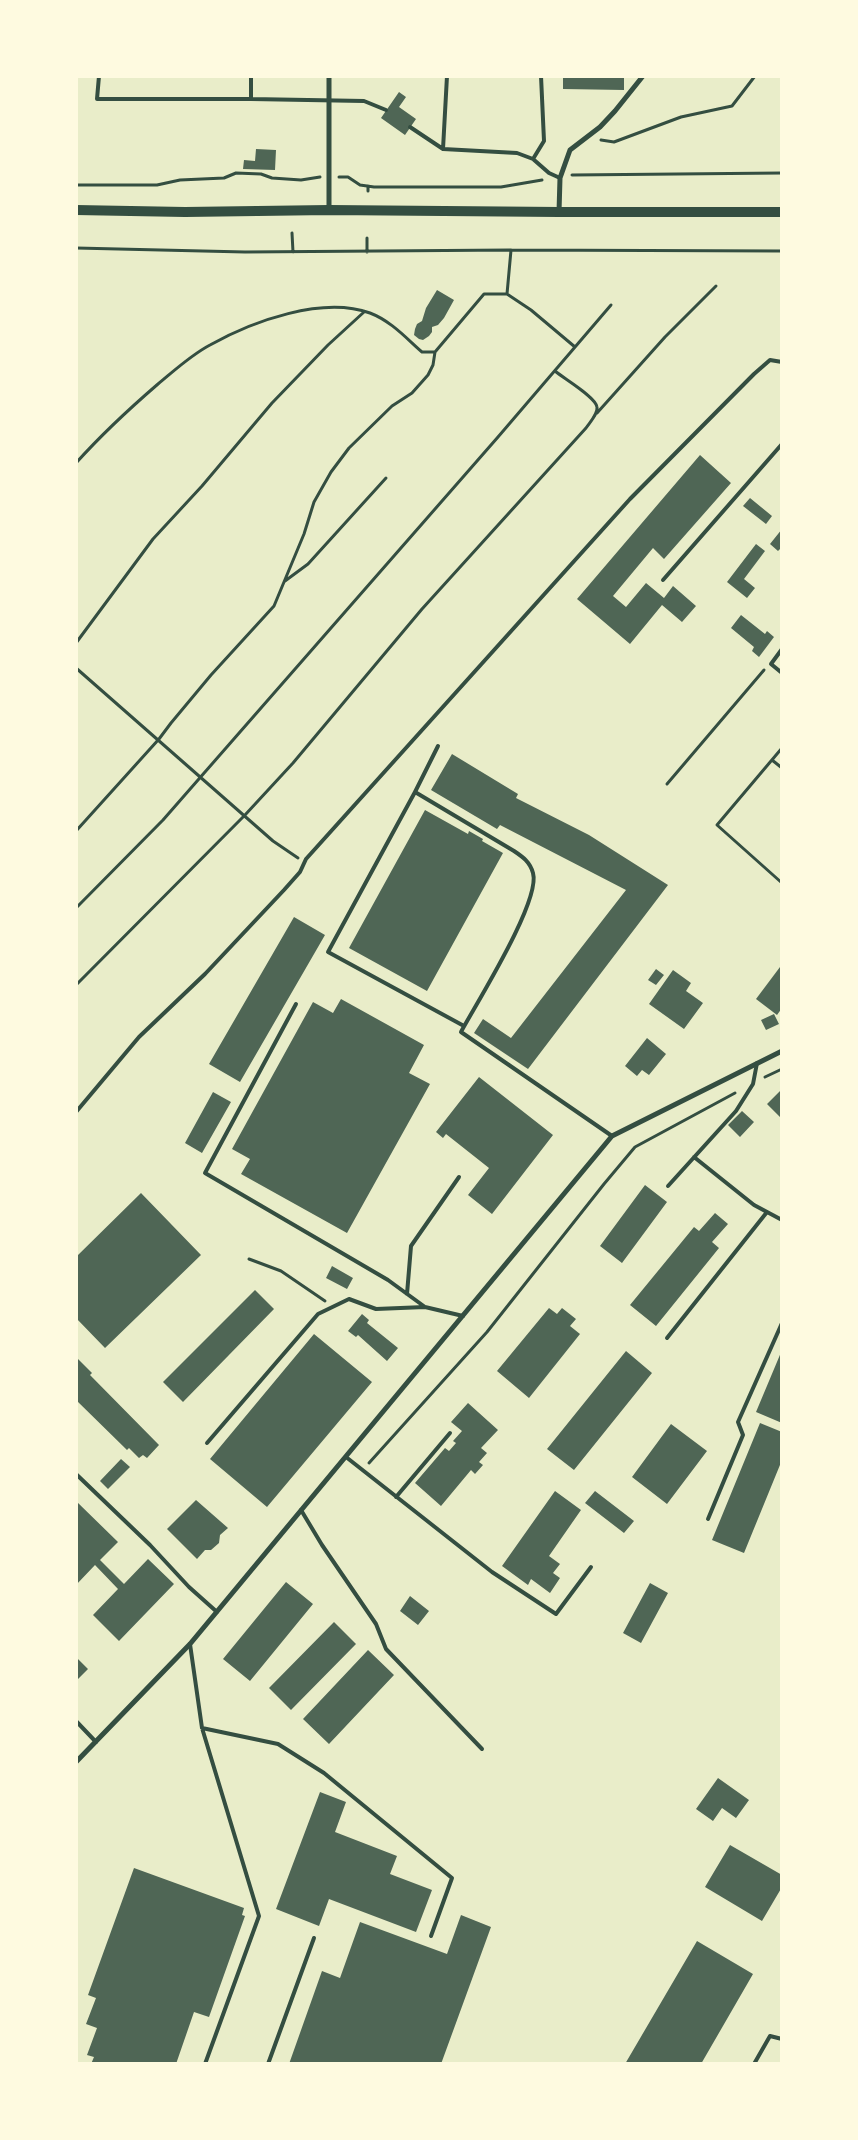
<!DOCTYPE html>
<style>
body{margin:0}
#map{position:relative;width:858px;height:2140px;overflow:hidden;background:#e9edc9;font-family:"Work Sans",sans-serif}
canvas{display:block}
.frame{position:absolute;inset:0;border:78px solid #fefae0;pointer-events:none}
</style>
<div id="map">
<canvas width="858" height="2140"></canvas>
<div class="frame"></div>
</div>
<script>
const g = document.querySelector('canvas').getContext('2d');
g.lineJoin = 'round';
function fill(path, color) { g.fillStyle = color; g.fill(path, 'evenodd'); }
function trace(path, color, width, dash) { g.strokeStyle = color; g.lineWidth = width; g.lineCap = dash ? 'butt' : 'round'; g.setLineDash(dash || []); g.stroke(path); }
fill(new Path2D(`
 M 563,76 L 624,76 L 624,90 L 563,89 Z
 M 399,92 L 406,97 L 399,107 L 416,119 L 405,135 L 381,118 Z
 M 256,149 L 276,150 L 275,170 L 243,169 L 244,160 L 255,161 Z
 M 437,290 L 454,300 L 444,318 L 438,325 L 432,327 L 432,332 L 429,336 L 423,340 L 419,339 L 414,335 L 415,329 L 417,324 L 422,321 L 426,308 Z
 M 700,455 L 731,483 L 664,559 L 653,548 L 613,596 L 626,607 L 646,583 L 664,598 L 673,586 L 696,606 L 682,622 L 662,605 L 630,644 L 577,599 Z
 M 750,498 L 772,516 L 766,524 L 743,506 Z
 M 782,529 L 782,547 L 778,551 L 770,544 Z
 M 756,544 L 765,551 L 744,579 L 755,588 L 747,598 L 727,582 Z
 M 741,615 L 765,634 L 767,631 L 774,637 L 759,657 L 752,651 L 754,647 L 731,628 Z
 M 452,754 L 518,794 L 516,798 L 589,835 L 668,885 L 528,1069 L 474,1033 L 483,1019 L 511,1038 L 626,890 L 500,825 L 497,829 L 431,790 Z
 M 425,810 L 468,834 L 469,831 L 483,839 L 482,841 L 503,853 L 427,991 L 349,948 Z
 M 294,917 L 325,935 L 240,1082 L 209,1064 Z
 M 780,967 L 782,969 L 782,1008 L 777,1015 L 756,999 Z
 M 656,969 L 664,975 L 656,985 L 648,980 Z
 M 673,970 L 691,983 L 686,991 L 703,1003 L 684,1029 L 649,1004 Z
 M 341,999 L 424,1045 L 409,1073 L 430,1084 L 347,1233 L 241,1174 L 250,1159 L 232,1149 L 313,1002 L 333,1013 Z
 M 774,1014 L 779,1024 L 766,1030 L 761,1020 Z
 M 647,1038 L 666,1054 L 649,1075 L 642,1070 L 637,1076 L 625,1066 Z
 M 479,1077 L 553,1135 L 492,1214 L 468,1195 L 489,1168 L 446,1134 L 443,1138 L 436,1132 Z
 M 782,1089 L 782,1119 L 767,1104 Z
 M 213,1092 L 231,1102 L 202,1153 L 185,1143 Z
 M 742,1111 L 754,1122 L 740,1137 L 728,1125 Z
 M 645,1185 L 667,1202 L 622,1263 L 600,1246 Z
 M 141,1193 L 201,1255 L 105,1348 L 76,1318 L 76,1257 Z
 M 715,1213 L 728,1224 L 712,1242 L 719,1248 L 656,1326 L 630,1305 L 694,1227 L 699,1231 Z
 M 332,1266 L 353,1278 L 347,1289 L 326,1278 Z
 M 255,1290 L 274,1309 L 183,1402 L 163,1382 Z
 M 549,1308 L 557,1314 L 562,1308 L 576,1319 L 570,1326 L 580,1334 L 529,1398 L 497,1371 Z
 M 362,1314 L 369,1320 L 367,1323 L 398,1348 L 387,1361 L 358,1335 L 356,1337 L 348,1331 Z
 M 314,1334 L 372,1382 L 267,1507 L 210,1459 Z
 M 782,1350 L 782,1423 L 756,1412 Z
 M 626,1351 L 652,1373 L 574,1470 L 547,1449 Z
 M 76,1357 L 92,1373 L 90,1375 L 159,1445 L 147,1458 L 143,1455 L 139,1458 L 129,1448 L 127,1450 L 76,1400 Z
 M 468,1403 L 498,1430 L 481,1448 L 487,1453 L 479,1462 L 483,1465 L 475,1474 L 471,1470 L 441,1506 L 415,1483 L 445,1448 L 449,1451 L 456,1443 L 453,1441 L 462,1431 L 451,1422 Z
 M 760,1423 L 782,1432 L 782,1460 L 744,1553 L 712,1540 Z
 M 671,1424 L 707,1451 L 667,1504 L 632,1477 Z
 M 121,1459 L 130,1467 L 108,1489 L 100,1481 Z
 M 555,1491 L 581,1510 L 549,1556 L 560,1564 L 553,1573 L 560,1578 L 550,1593 L 531,1579 L 528,1585 L 502,1566 Z
 M 595,1491 L 634,1521 L 624,1533 L 585,1503 Z
 M 196,1500 L 228,1528 L 220,1535 L 219,1543 L 211,1550 L 205,1550 L 197,1559 L 167,1529 Z
 M 76,1501 L 118,1542 L 100,1560 L 124,1584 L 148,1559 L 174,1584 L 119,1641 L 93,1615 L 118,1589 L 95,1565 L 76,1585 Z
 M 286,1582 L 313,1604 L 250,1681 L 223,1659 Z
 M 650,1583 L 668,1593 L 641,1643 L 623,1633 Z
 M 410,1596 L 429,1611 L 418,1625 L 400,1611 Z
 M 334,1622 L 356,1644 L 291,1710 L 269,1688 Z
 M 368,1650 L 394,1675 L 329,1744 L 303,1719 Z
 M 76,1657 L 88,1669 L 76,1681 Z
 M 718,1778 L 749,1800 L 736,1818 L 722,1808 L 713,1821 L 696,1809 Z
 M 320,1792 L 346,1802 L 335,1832 L 397,1856 L 390,1874 L 432,1890 L 416,1932 L 329,1899 L 319,1926 L 276,1909 Z
 M 730,1845 L 782,1875 L 782,1887 L 762,1921 L 705,1887 Z
 M 134,1868 L 244,1908 L 242,1915 L 245,1916 L 209,2017 L 194,2012 L 176,2064 L 91,2064 L 94,2057 L 87,2055 L 97,2028 L 86,2024 L 96,1998 L 88,1995 Z
 M 461,1915 L 491,1927 L 441,2064 L 289,2064 L 322,1971 L 340,1978 L 360,1922 L 447,1954 Z
 M 697,1941 L 753,1974 L 701,2064 L 625,2064 Z`), '#4f6655');
trace(new Path2D(`
 M 601,140 L 614,142 L 681,117 L 732,106 L 755,76
 M 572,175 L 782,173
 M 339,177 L 348,177 L 360,185 L 374,187 L 501,187 L 542,180
 M 76,185 L 157,185 L 180,180 L 224,178 L 236,173 L 261,174 L 272,178 L 301,180 L 320,177
 M 368,186 L 368,191
 M 292,233 L 293,252
 M 76,248 L 245,252 L 511,250
 M 367,252 L 367,238
 M 575,347 L 531,310 L 507,294 L 511,250 L 782,251
 M 597,413 L 665,337 L 716,286
 M 76,463 C 102,434 129,409 158,384 C 175,370 191,355 210,345 C 253,321 322,296 370,313 C 391,321 406,338 422,352 L 435,352
 M 285,581 L 308,564 L 386,478
 M 76,643 L 153,539 L 202,486 L 272,403 L 328,345 L 364,312
 M 76,668 L 273,841 L 298,858
 M 782,748 L 717,825 L 782,883
 M 772,760 L 782,768
 M 667,784 L 764,670
 M 76,831 L 159,739 L 171,723 L 211,675 L 274,606 L 304,534 L 314,502 L 331,472 L 349,448 L 392,406 L 412,393 L 428,375 L 433,365 L 435,352 L 484,294 L 507,294
 M 76,908 L 163,820 L 498,437 L 611,305
 M 76,985 L 245,815 L 293,763 L 422,609 L 586,428 C 590,422 598,414 597,407 C 596,397 563,378 555,371
 M 765,1077 L 782,1069
 M 249,1259 L 281,1271 L 325,1301
 M 369,1463 L 487,1332 L 604,1184 L 635,1147 L 735,1093`), '#344e41', 3);
trace(new Path2D(`
 M 99,76 L 97,99 L 251,99
 M 251,76 L 251,99 L 364,101 L 386,110
 M 410,127 L 443,149 L 517,153 L 533,159 L 549,173 L 560,178
 M 443,149 L 447,76
 M 533,159 L 544,141 L 541,76
 M 663,580 L 782,444
 M 782,649 L 771,664 L 782,673
 M 438,746 L 415,792 L 514,851 C 523,857 530,862 533,873 C 541,901 476,1004 461,1032 L 612,1136
 M 415,792 L 328,952 L 464,1026
 M 296,1004 L 205,1173 L 388,1280 L 425,1307 L 463,1316
 M 76,1112 L 139,1037 L 205,974 L 284,890 L 300,872 L 306,859 L 630,499 L 754,374 L 770,360 L 782,362
 M 694,1157 L 754,1205 L 782,1220
 M 668,1186 L 736,1111 L 753,1084 L 757,1063
 M 407,1294 L 411,1246 L 459,1177
 M 667,1338 L 767,1212
 M 207,1443 L 318,1314 L 349,1299 L 376,1309 L 425,1307
 M 346,1457 L 492,1572 L 556,1614 L 591,1567
 M 76,1474 L 150,1545 L 189,1587 L 217,1612
 M 396,1497 L 450,1433
 M 301,1510 L 322,1545 L 376,1624 L 386,1649 L 482,1749
 M 708,1519 L 743,1435 L 738,1422 L 782,1323
 M 190,1644 L 202,1728 L 259,1916 L 205,2064
 M 76,1721 L 96,1742
 M 202,1728 L 278,1744 L 324,1773 L 452,1878 L 431,1936
 M 268,2064 L 314,1938
 M 754,2064 L 770,2036 L 782,2039`), '#344e41', 4);
trace(new Path2D(`
 M 329,210 L 329,76
 M 559,212 L 560,178 L 570,150 L 600,127 L 615,111 L 643,76
 M 76,1762 L 190,1644 L 612,1136 L 782,1051`), '#344e41', 5);
trace(new Path2D(`
 M 76,210 L 185,212 L 329,210 L 559,212 L 782,212`), '#344e41', 10);
</script>
